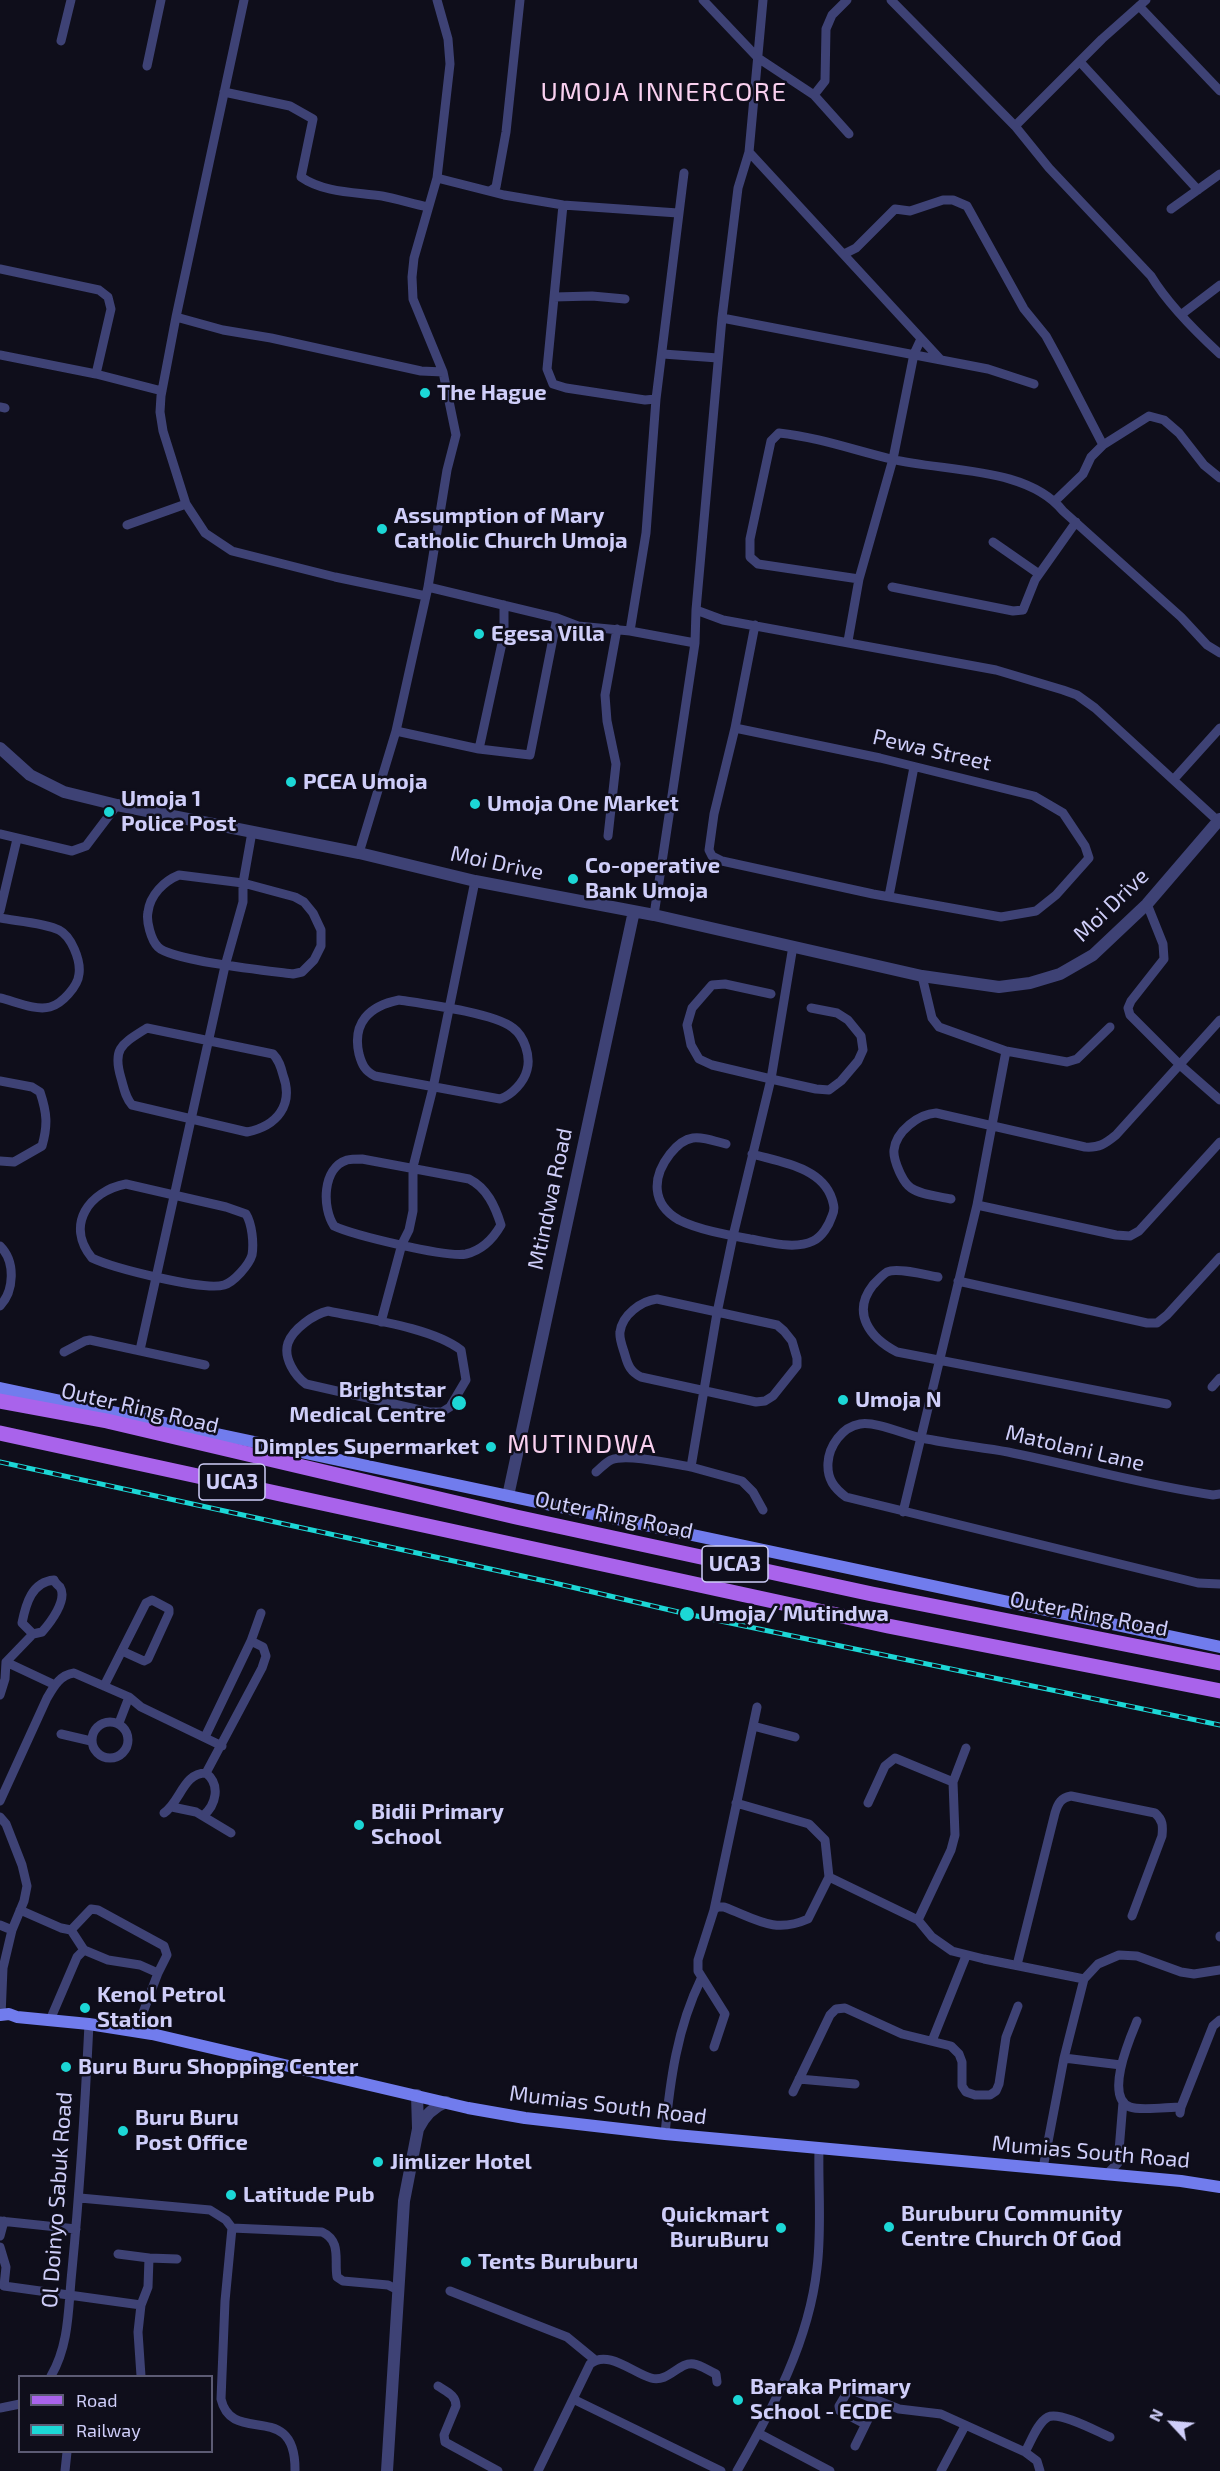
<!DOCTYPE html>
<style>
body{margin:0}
#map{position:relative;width:1220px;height:2471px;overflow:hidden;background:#0f0e1b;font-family:"Exo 2",sans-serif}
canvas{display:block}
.legend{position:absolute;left:18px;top:2375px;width:195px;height:78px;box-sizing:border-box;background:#0f0e1b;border:2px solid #5c5b74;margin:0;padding:8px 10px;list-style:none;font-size:18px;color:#cfcef9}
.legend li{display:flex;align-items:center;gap:12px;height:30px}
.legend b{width:30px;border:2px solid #5c5b74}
.north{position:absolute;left:1142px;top:2393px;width:60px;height:60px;-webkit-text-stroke:4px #0f0e1b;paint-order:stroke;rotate:296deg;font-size:16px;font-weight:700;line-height:24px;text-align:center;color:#cfcef9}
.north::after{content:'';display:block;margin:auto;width:21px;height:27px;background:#cfcef9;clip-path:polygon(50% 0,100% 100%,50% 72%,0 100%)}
</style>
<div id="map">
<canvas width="1220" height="2471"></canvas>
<ul class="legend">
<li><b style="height:8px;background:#a963eb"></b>Road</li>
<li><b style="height:8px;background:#1cd7d6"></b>Railway</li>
</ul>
<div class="north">N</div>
</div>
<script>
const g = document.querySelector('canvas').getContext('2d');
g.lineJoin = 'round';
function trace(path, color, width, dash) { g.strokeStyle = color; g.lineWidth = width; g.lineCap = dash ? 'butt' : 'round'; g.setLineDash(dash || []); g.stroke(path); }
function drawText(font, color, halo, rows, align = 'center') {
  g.font = font + ' "Exo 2",sans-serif'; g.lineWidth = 5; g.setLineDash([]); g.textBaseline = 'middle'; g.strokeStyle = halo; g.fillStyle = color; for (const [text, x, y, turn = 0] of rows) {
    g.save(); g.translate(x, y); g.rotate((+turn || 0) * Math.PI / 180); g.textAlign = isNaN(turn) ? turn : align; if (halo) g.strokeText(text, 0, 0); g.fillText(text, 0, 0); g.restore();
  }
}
trace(new Path2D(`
 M 703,0 L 758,58 L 814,95 L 849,134
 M 891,0 L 1015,126 L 1049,168 L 1151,276 C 1168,304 1196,332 1220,354
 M 1139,6 L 1220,91
 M 61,41 L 71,0
 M 1081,63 L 1198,190
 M 147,66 L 161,0
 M 224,92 L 290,106 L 313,119 L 301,177 C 324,193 355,192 382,196 C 398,199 413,204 428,207
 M 814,95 L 825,81 L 826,29 L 832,15 L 847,0
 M 1015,126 L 1102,39 L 1146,0
 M 749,152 L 941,360
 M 437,178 L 504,195 L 563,205 L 678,213
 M 490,191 L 496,187 L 506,132 L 520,0
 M 563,205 L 547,369 L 553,384 L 566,388 L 645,400 L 656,399 L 684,173
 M 1171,209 L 1220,174
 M 844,254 L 856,248 L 895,209 L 910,211 L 943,200 L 953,200 L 967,206 L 1024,309 L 1046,336 L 1058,358 L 1103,445
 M 0,269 L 99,290 L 108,297 L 111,309 L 96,374 L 0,355
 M 554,297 L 592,296 L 625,299
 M 1182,314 L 1220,285
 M 176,317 L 223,330 L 271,338 L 421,371 L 443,372
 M 722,318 L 988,369 L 1034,384
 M 663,354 L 718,358
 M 96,374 L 162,391
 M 0,407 L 5,408
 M 1055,501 L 1083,474 L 1091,457 L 1103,445 L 1149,416 L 1164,420 L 1179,433 L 1204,465 L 1220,478
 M 186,504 L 163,431 L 160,412 L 161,396 L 176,317 L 244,0
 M 127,525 L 186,504 L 205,533 L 232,551 L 335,577 L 426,596
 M 993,542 L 1039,574
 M 859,579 L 758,564 L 750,557 L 750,539 L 771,441 L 779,433 C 817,437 854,450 891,459 C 944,472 1027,466 1063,511 L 1181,617 L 1207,645 L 1220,653
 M 428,587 L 557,618 L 578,626 L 630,631 L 695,643
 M 892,587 L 1013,611 L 1023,610 L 1035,580 L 1076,522
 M 696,610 L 723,620 L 996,670 L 1063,690 L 1077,695 L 1095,708 L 1218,821
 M 630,631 L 646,533 L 656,399
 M 848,641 L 859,579 L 893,459 L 914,354 L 921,339
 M 735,728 L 880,758 L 1034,796 L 1063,813 L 1085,846 L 1089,858 L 1056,895 L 1036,911 L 1001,917 L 873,894 L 722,861 L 712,856 L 709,850 L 714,814 L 735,728 L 755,625
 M 396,731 L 479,749 L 530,755 L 557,618
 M 479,749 L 504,634 L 504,605
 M 1174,779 L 1220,728
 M 0,834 L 72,851 L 86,846 L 117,805
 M 608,836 L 616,764 L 607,721 L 605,695 L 617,629
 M 359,853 L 396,731 L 428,587 L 447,470 L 456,435 L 443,372 L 413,299 L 412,277 L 414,258 L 437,178 L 450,64 L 448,39 L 437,0
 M 179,875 L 243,883 L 295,897 L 304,902 L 313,913 L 321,930 L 321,946 L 314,960 L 302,972 L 293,974 C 269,971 172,961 158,947 C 151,940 146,921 148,912 C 150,895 164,881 179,875 Z
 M 889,896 L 914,767
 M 1147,904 L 1163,944 L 1164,959 L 1131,1001 L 1128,1008 L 1130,1015 L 1180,1065 L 1220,1100
 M 0,911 L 17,839
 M 654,915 L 695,643 L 696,610 L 722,318 L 738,188 L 749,152 L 763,0
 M 0,918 C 16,921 45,923 59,930 C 71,936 81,960 79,974 C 78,986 62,1004 50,1007 C 35,1011 14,1001 0,998
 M 922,976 L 932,1018 L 939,1027 L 1006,1051 L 1067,1062 L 1077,1059 L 1110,1027
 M 771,994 L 725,984 L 712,985 L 692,1008 L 687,1025 L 691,1045 L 699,1059 L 712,1065 L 771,1079 L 816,1089 L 829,1090 L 841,1081 L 858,1061 L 863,1050 L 861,1036 L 848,1020 L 837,1013 L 811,1008
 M 399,1000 C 425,1004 494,1013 513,1028 C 524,1036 531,1056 527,1070 C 524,1082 512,1095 500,1099 L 375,1076 C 365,1071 362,1065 359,1054 C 352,1023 369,1006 399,1000 Z
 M 147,1028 L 273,1054 C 279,1060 281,1067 283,1075 C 294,1105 277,1126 247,1132 L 132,1105 C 125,1097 124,1088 121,1078 C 112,1048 122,1044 147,1028 Z
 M 0,1081 L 32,1087 L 40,1092 C 47,1113 48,1125 42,1146 L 14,1162 L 0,1161
 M 726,1144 C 700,1137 688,1131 670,1154 C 652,1177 651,1204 679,1220 C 699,1230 728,1235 750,1239 C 769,1242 794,1250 813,1241 C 822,1237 829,1225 832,1216 C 835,1209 834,1206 832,1199 C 822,1167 780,1162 752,1154
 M 362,1159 L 469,1179 C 487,1188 495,1206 501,1225 C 493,1239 483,1250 466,1254 C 447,1258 353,1235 334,1226 C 322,1208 322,1168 347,1160 C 351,1159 358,1159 362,1159 Z
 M 126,1184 L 226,1207 L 246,1214 C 252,1224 254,1243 252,1255 C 249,1265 234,1282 224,1285 C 203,1291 113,1268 92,1258 C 65,1225 89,1191 126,1184 Z
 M 951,1199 C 938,1196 921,1195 911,1188 C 905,1184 903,1179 900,1173 C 897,1166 893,1158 894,1150 C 896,1131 919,1114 936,1113 L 1085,1147 C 1099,1148 1105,1144 1116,1135 L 1220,1020
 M 977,1205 L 1116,1235 L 1130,1236 L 1139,1231 L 1220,1142
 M 0,1246 C 16,1262 14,1291 0,1306
 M 938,1277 C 926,1275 897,1267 887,1272 C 882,1275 877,1281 873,1285 C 851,1313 870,1338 897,1352 L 1167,1404
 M 958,1281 L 1147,1323 L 1157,1323 L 1167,1315 L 1220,1257
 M 657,1299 L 777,1325 L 784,1331 L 792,1341 L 797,1358 L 797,1366 L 773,1396 L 765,1401 L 756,1402 L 641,1377 C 631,1372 628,1366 625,1355 C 623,1348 619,1339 620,1332 C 622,1315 641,1301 657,1299 Z
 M 328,1311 C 365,1319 431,1327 461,1350 L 466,1380 L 450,1407 L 442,1412 L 429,1412 L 306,1384 C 295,1376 283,1358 288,1343 C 293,1329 314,1314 328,1311 Z
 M 381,1322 L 402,1244 L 409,1230 L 413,1211 L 413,1167 L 433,1088 L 475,881
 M 140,1350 L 225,966 L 243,902 L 243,883 L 252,832
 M 64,1352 L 85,1341 L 90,1340 L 205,1365
 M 1212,1387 L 1220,1378
 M 596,1472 C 601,1468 606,1462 611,1460 C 626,1453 673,1464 691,1467
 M 1220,1494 L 1213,1495 C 1144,1485 1077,1466 1008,1452 C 980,1447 950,1444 922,1438 C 906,1435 876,1421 860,1424 C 842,1427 829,1446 828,1463 C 827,1479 834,1488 846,1497 L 1198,1583 L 1220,1584
 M 763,1510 L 753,1492 L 742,1481 L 691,1467 L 717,1313 L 733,1236 L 771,1079 L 793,946
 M 903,1512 L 977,1205 L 1006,1051
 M 6,1662 L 55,1685
 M 104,1686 L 146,1603 L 152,1600 L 169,1609 L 169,1613 L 148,1659 L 144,1661 L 122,1651
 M 0,1695 L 5,1679 L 6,1662 L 33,1634 L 22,1623 C 26,1603 32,1582 54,1580 C 55,1583 58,1585 60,1587 C 68,1600 50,1623 42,1632 L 33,1634
 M92 1740a18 18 0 1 1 36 0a18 18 0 1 1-36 0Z
 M 119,1723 L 129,1697
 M 753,1726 L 795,1737
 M 61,1734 L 91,1741
 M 205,1737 L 251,1641 L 261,1613
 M 206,1773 L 262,1668 L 266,1656 L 263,1647 L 251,1641
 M 0,1801 L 47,1698 C 54,1686 60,1675 74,1673 L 129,1697 L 141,1707 L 222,1746
 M 868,1803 L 885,1766 L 895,1758 L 953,1782
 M 172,1807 L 196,1812 L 231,1833
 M 164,1813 C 181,1801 183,1773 206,1773
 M 203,1816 C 216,1805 221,1785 206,1773
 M 0,1817 L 6,1824 L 22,1865 L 27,1886 L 24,1901 L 12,1930 L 3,1968 L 1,2016
 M 829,1877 L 918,1920 L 932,1937 L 952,1951 L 984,1959 L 1084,1979
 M 20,1910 L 61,1928 L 71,1930 L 84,1950 L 108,1960 L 140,1965 L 158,1973
 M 714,1910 L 757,1707
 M 918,1920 L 951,1850 L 955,1835 L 953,1782 L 966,1748
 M 0,1925 L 12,1930
 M 71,1930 L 91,1909 L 98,1910 L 164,1946 L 167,1955 L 158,1973 L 136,2031
 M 1220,1937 L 1220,1936
 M 1017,1965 L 1055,1813 C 1058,1803 1061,1798 1071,1796 L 1155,1813 C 1163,1820 1163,1826 1162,1836 L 1132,1916
 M 50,2020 L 77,1957 L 84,1950
 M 1137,2021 C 1130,2038 1104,2097 1130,2107 C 1140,2111 1168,2107 1181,2107 L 1180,2113
 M 932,2041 L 966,1956
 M 714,2047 L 725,2014 L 698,1971 L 698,1960 L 714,1910 L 717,1907 L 724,1907 C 756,1919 774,1934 808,1919 L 829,1877 L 825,1840 L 809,1824 L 736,1803
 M 1064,2058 L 1121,2065
 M 799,2079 L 855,2084
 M 793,2092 L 830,2015 L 836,2009 L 845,2008 L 902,2034 L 951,2046 L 959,2054 L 962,2062 L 962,2086 L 966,2092 L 975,2095 L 990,2095 L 996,2091 L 999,2084 L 1006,2037 L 1018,2006
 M 1181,2107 L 1213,2026 L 1220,2020
 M 665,2134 C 670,2081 677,2028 701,1979
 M 1043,2168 L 1064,2058 L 1084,1979 L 1098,1964 L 1119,1955 L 1137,1956 L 1181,1972 L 1194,1974 L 1220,1970
 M 1106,2175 L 1118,2163 L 1123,2102
 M 80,2198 L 210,2210 L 226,2220 L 232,2228
 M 0,2221 L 76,2229
 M 0,2236 L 4,2221
 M 0,2247 L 6,2267 L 4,2286 L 141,2305 L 138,2332 L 141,2376
 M 118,2254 L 149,2258 L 148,2287 L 141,2305
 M 149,2258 L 177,2259
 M 450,2291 L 567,2337 L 595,2360
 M 51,2376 C 70,2343 68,2307 72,2270 C 80,2188 85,2106 89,2024
 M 438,2386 C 447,2392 456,2395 456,2406 L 444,2435 L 445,2442 L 498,2471
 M 573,2399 L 721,2471
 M 0,2408 L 20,2404
 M 865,2424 L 840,2411 L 839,2406 L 848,2391 L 852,2390 L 899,2409 L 941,2414 L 1025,2452 L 1037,2461 L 1040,2471
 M 758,2433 L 830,2471
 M 855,2446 L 877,2401
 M 1025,2452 C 1031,2442 1037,2423 1048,2417 C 1060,2411 1098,2432 1110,2437
 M 65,2471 L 67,2452
 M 295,2471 C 296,2398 232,2447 221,2399 L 225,2301 L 232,2228 L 322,2232 C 342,2241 334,2261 337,2277 L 343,2281 L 388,2285 L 398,2290
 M 538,2471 L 590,2364 C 608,2349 633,2373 651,2378 C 669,2383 679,2361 694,2364 C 701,2365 709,2371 716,2374 L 717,2382
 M 737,2471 C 773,2408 809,2341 817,2268 C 822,2229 818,2188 819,2148
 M 941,2471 L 965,2426`), '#3e4275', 9);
trace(new Path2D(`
 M 0,748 L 30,775 L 64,792 L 117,805 L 359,853 L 475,881 L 654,915 L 922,976 L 999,987 L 1030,983 L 1060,974 L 1093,955 L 1147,904 L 1220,819
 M 508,1496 L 634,911
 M 417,2095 L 418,2128
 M 387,2471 L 404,2201 L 418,2129 C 424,2117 433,2107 446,2102`), '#3e4275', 12);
trace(new Path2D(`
 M 0,1388 L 1220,1647
 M 0,2015 L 9,2014 L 17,2017 L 89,2024 L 152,2034 L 468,2108 L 525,2118 L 665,2134 L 1181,2181 L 1220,2187`), '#717ced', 12);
trace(new Path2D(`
 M 0,1401 L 107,1421 L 516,1517 L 872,1594 L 1220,1663
 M 0,1433 L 888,1626 L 1220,1691`), '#a963eb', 15);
const rail = new Path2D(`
 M 0,1462 L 550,1582 L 687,1614 L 1220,1725`);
trace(rail, '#1cd7d6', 5);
trace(rail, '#0f0e1b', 3, [9]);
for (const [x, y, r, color] of [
 [425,393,6,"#1cd7d6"],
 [382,529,6,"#1cd7d6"],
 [479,634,6,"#1cd7d6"],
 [291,782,6,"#1cd7d6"],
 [475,804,6,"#1cd7d6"],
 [109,812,6,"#1cd7d6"],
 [573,879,6,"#1cd7d6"],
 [843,1400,6,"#1cd7d6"],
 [459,1403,8,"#1cd7d6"],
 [491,1447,6,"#1cd7d6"],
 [687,1614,8,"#1cd7d6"],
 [359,1825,6,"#1cd7d6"],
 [85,2008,6,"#1cd7d6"],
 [66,2067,6,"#1cd7d6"],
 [123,2131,6,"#1cd7d6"],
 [378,2162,6,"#1cd7d6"],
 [231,2195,6,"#1cd7d6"],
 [889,2227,6,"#1cd7d6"],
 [781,2228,6,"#1cd7d6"],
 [466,2262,6,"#1cd7d6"],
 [738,2400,6,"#1cd7d6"]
]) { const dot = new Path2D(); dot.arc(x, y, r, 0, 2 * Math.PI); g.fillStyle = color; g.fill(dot); trace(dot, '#0f0e1b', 2); }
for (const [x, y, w] of [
 [232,1482,66],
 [735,1564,66]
]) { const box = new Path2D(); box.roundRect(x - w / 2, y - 18, w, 36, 4.5); g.fillStyle = '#0f0e1b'; g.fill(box); trace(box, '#cfcef9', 1.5); }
drawText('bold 21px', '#cfcef9', null, [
 ["UCA3",232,1482],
 ["UCA3",735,1564]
]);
drawText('bold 22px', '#cfcef9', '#0f0e1b', [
 ["The Hague",437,393],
 ["Assumption of Mary",394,516],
 ["Catholic Church Umoja",394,541],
 ["Egesa Villa",491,634],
 ["PCEA Umoja",303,782],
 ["Umoja 1",121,799],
 ["Police Post",121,824],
 ["Umoja One Market",487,804],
 ["Co-operative",585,866],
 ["Bank Umoja",585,891],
 ["Brightstar",446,1390,"right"],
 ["Medical Centre",446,1415,"right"],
 ["Umoja N",855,1400],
 ["Dimples Supermarket",479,1447,"right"],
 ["Umoja/ Mutindwa",700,1614],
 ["Bidii Primary",371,1812],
 ["School",371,1837],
 ["Kenol Petrol",97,1995],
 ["Station",97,2020],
 ["Buru Buru Shopping Center",78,2067],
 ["Buru Buru",135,2118],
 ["Post Office",135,2143],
 ["Jimlizer Hotel",390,2162],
 ["Latitude Pub",243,2195],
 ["Buruburu Community",901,2214],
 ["Centre Church Of God",901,2239],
 ["Quickmart",769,2215,"right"],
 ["BuruBuru",769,2240,"right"],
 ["Tents Buruburu",478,2262],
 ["Baraka Primary",750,2387],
 ["School - ECDE",750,2412]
], 'left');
drawText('22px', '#cfcef9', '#0f0e1b', [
 ["Pewa Street",932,750,13],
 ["Moi Drive",497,863,12],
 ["Moi Drive",1111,905,-44],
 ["Mtindwa Road",550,1199,-78],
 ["Outer Ring Road",140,1408,13],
 ["Matolani Lane",1075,1448,13],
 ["Outer Ring Road",614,1515,12],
 ["Outer Ring Road",1089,1614,11],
 ["Mumias South Road",608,2105,7],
 ["Mumias South Road",1091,2152,5],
 ["Ol Doinyo Sabuk Road",57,2200,-86]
]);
g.letterSpacing = '1.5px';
drawText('26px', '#f9d0ef', '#0f0e1b', [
 ["UMOJA INNERCORE",664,92],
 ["MUTINDWA",582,1444]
]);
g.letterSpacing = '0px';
</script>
